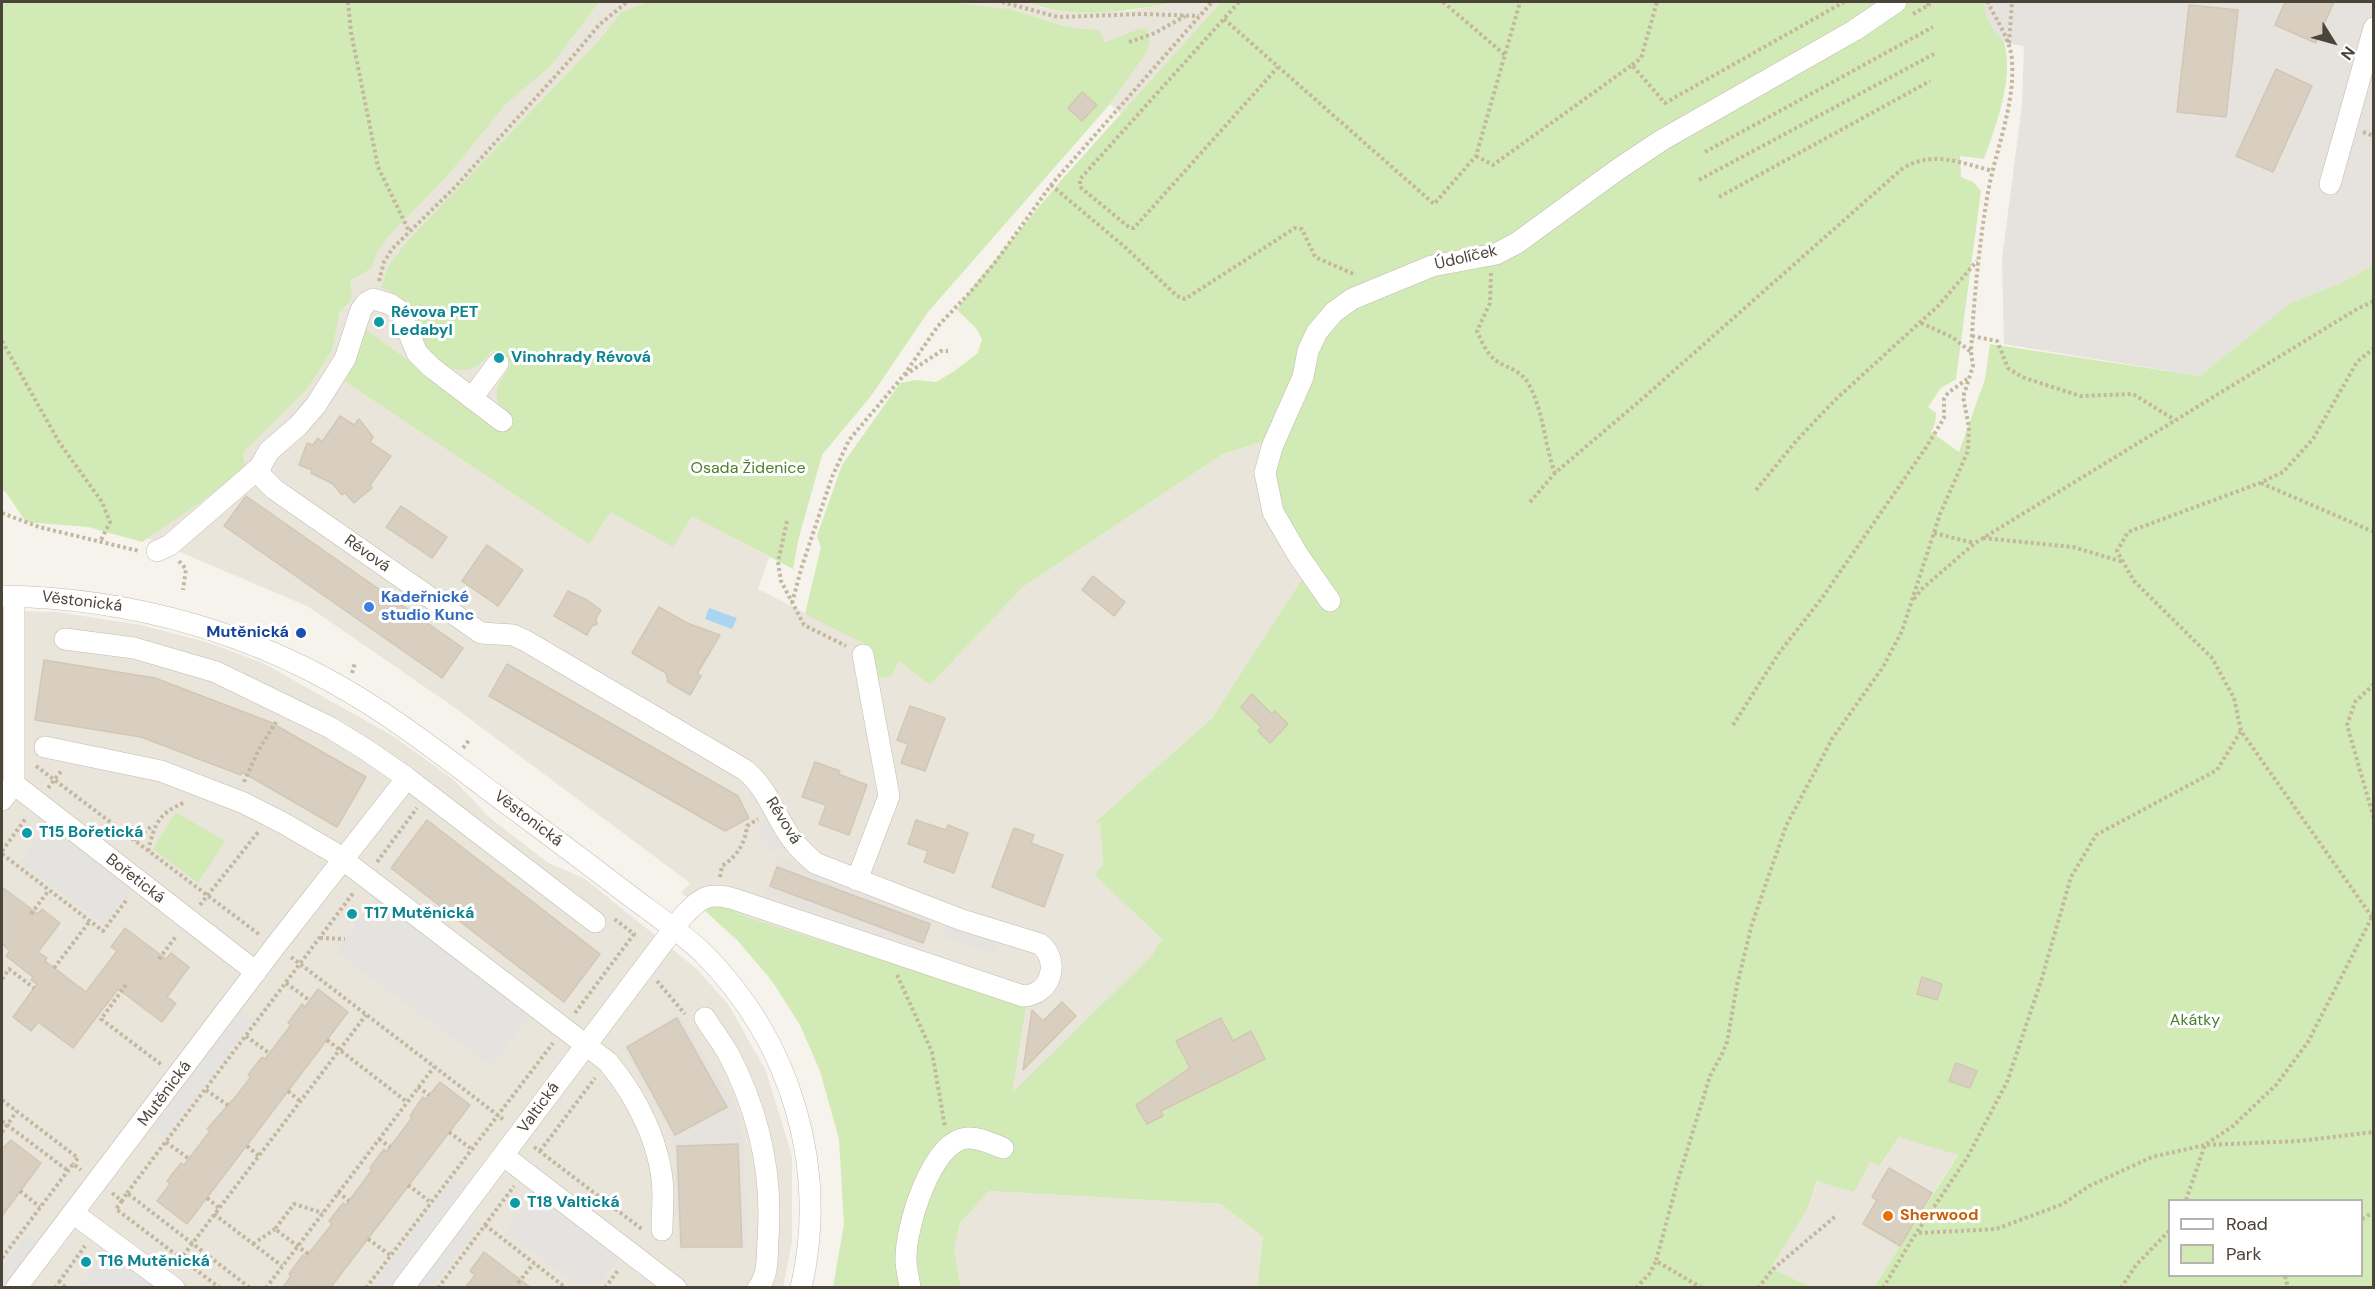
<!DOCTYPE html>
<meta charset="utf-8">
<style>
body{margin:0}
#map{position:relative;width:2375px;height:1289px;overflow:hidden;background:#f6f3ec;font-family:"DM Sans",sans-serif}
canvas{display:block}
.frame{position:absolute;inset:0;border:3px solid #4b4439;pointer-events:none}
.legend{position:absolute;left:2168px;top:1199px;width:195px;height:78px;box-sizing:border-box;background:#fff;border:2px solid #b7b4b0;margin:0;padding:8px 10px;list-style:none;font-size:18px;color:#4b4439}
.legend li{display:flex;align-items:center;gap:12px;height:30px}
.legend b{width:30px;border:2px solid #b7b4b0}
.north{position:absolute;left:2303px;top:12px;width:60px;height:60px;-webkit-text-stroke:4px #fff;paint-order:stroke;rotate:127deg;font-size:16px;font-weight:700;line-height:24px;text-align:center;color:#4b4439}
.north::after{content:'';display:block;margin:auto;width:21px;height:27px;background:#4b4439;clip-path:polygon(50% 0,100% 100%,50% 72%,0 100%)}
</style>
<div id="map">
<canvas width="2375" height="1289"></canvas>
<div class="frame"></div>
<ul class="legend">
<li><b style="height:8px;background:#fff"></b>Road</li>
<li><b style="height:16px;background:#d2eab5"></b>Park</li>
</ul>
<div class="north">N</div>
</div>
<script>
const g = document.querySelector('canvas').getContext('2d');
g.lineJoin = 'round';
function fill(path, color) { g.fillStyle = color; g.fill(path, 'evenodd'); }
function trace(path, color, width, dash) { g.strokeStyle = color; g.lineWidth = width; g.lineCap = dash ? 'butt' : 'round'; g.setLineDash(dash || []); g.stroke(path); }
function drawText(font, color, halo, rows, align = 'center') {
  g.font = font + ' "DM Sans",sans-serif'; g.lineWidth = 6; g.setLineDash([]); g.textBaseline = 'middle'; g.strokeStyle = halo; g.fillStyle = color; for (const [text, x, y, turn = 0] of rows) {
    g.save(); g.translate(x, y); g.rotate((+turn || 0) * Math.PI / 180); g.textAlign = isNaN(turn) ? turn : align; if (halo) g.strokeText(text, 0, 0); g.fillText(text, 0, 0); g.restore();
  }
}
fill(new Path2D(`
 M 599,2 L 647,2 L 621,12 L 600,39 L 408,240 L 389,264 L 381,288 L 393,292 L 408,304 L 414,314 L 422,342 L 481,364 L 494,349 L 511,364 L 500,379 L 589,543 L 611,512 L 691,515 L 769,557 L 758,589 L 904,663 L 930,685 L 1023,587 L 1223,454 L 1261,442 L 1295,547 L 1308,572 L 1212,718 L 1095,822 L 1100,822 L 1103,865 L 1094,875 L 1162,939 L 1152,955 L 1012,1094 L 746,917 L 717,901 L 703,909 L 681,893 L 690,883 L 458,710 L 309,607 L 147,538 L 246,471 L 243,453 L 307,389 L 332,351 L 340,311 L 348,306 L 350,281 L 372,268 L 376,254 L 388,237 L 450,173 L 506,104 L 551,66 Z
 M 949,2 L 1028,2 L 1042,8 L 1079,12 L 1129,11 L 1179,2 L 1221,2 L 1121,114 L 1110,104 L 1145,55 L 1136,30 L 1105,42 L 1099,30 L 1067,27 L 1010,9 Z
 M 2,611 L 57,612 L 141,625 L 206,642 L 263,663 L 393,736 L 454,780 L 490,818 L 547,862 L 585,879 L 697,969 L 728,1004 L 766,1071 L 792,1156 L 792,1242 L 783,1287 L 2,1288 Z
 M 1899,1137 L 1958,1154 L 1874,1287 L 1811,1287 L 1771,1268 L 1808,1208 L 1818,1181 L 1870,1162 L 1881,1166 Z
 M 988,1191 L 1221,1204 L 1263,1237 L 1257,1288 L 961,1287 L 954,1250 L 960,1223 Z`), '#eae5da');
fill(new Path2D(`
 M 1984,2 L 2373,2 L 2373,265 L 2343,282 L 2290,303 L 2200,376 L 2004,344 L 2002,259 L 2022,105 L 2024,46 L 2005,43 L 1995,31 L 1984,12 Z
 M 779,856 L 935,915 L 923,949 L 765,895 Z
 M 679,1014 L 735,1105 L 744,1140 L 747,1248 L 678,1250 L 674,1140 L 623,1045 Z`), '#e6e2dd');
fill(new Path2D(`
 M 2,2 L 599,2 L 551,66 L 506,104 L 450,173 L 388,237 L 376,254 L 372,268 L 350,281 C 353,295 353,303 340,311 L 332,351 L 307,389 L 243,453 L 246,471 L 142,542 L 88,527 L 26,522 L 5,491 L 2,491 Z
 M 647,2 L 949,2 L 1010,9 L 1067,27 L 1099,30 L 1105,42 L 1136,30 L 1147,28 L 1150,42 L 1145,55 L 1110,104 L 928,312 L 871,396 L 822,455 L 798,541 L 793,569 L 692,516 L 673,547 L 611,512 L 589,544 L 343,380 L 363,327 L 500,429 L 503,413 C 490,391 499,383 511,364 L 494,349 C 490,353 486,359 481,363 C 461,380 435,363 424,343 C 417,331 417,316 408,305 C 401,296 391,292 381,288 L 389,264 L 408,240 L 600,39 L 621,12 Z
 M 1028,2 L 1179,2 C 1131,10 1075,21 1028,2 Z
 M 1221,2 L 1984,2 C 1984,13 1989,22 1995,31 C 1999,36 2004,40 2005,46 C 2013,81 1996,126 1984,159 L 1960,156 L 1961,177 L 1973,182 L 1981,191 L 1956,379 L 1941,388 L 1928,407 L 1936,413 L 1935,424 L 1931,432 L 1959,452 L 1985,379 L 1990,344 L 2200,376 L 2290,303 L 2343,282 L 2373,265 L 2373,1287 L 1874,1287 L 1958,1155 L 1899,1137 L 1880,1166 L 1870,1162 L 1854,1192 L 1817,1181 L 1808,1208 L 1771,1268 L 1811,1287 L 1257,1287 L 1263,1237 L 1221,1204 L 989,1191 L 960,1223 L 954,1250 L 961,1287 L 833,1287 L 844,1224 L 839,1139 L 820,1071 L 800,1025 L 772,981 L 738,941 L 703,909 L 717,901 L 746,917 L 1026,1006 L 1012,1093 L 1152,955 L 1162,939 L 1094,875 L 1103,864 L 1100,823 L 1094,823 L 1212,718 L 1307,572 L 1295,547 L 1261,442 L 1223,454 L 1023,587 L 930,685 L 899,661 L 891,676 L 879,678 L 873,648 L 805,614 L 821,547 L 817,536 L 842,465 L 900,383 L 915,380 L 936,382 L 953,372 L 978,353 L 982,339 L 976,328 L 957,310 L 971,289 L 1058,184 ZM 2170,1200 L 2362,1200 L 2362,1276 L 2170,1276 Z
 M 176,812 L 225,841 L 198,883 L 153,849 Z`), '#d2eab5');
fill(new Path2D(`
 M 777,813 L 793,840 L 772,853 L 756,826 Z
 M 54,816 L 137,881 L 103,924 L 20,862 Z
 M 381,889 L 536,1007 L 491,1066 L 336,952 Z
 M 949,915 L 1003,932 L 994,955 L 941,937 Z
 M 232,1005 L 253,1021 L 164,1138 L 143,1122 Z
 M 455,1176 L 476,1192 L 462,1211 L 480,1225 L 432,1287 L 371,1288 Z
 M 541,1184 L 626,1249 L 597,1287 L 580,1287 L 505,1232 Z
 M 27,1234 L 46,1248 L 16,1287 L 2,1287 L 2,1267 Z
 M 113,1242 L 174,1288 L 79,1288 Z`), '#e5e3e0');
fill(new Path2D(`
 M 709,608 L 737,618 L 732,629 L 705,619 Z`), '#a9d4f2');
const building = new Path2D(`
 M 2285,2 L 2334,2 L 2316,43 L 2275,25 Z
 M 2189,5 L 2238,10 L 2226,117 L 2177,112 Z
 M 2276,69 L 2312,86 L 2273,172 L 2236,156 Z
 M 1082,92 L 1097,105 L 1082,121 L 1068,108 Z
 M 340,416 L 354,425 L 359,419 L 373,437 L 370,442 L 391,456 L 370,485 L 372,488 L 354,503 L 345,493 L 342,495 L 333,484 L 311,473 L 312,470 L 299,465 L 307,443 L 313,445 L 318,438 L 322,442 Z
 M 246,496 L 463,648 L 442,678 L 224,526 Z
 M 401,506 L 447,537 L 432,558 L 386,527 Z
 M 487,545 L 523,570 L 498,606 L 462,581 Z
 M 1093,576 L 1125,602 L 1114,616 L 1082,590 Z
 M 568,591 L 587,600 L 601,610 L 596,619 L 597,624 L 592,626 L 587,635 L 554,616 Z
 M 659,607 L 687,623 L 720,635 L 697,674 L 701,676 L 690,695 L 668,682 L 666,673 L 632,653 Z
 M 44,660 L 155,678 L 270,722 L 366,777 L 337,827 L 242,772 L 241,775 L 141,737 L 35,720 Z
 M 507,664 L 738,796 L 749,818 L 725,831 L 489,696 Z
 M 1252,694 L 1272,714 L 1275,711 L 1288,724 L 1270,743 L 1258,731 L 1261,727 L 1241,707 Z
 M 910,706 L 945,718 L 925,771 L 901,763 L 908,744 L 897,740 Z
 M 815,762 L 840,771 L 838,774 L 867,785 L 849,835 L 819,824 L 826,805 L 802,797 Z
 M 427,820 L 600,954 L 564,1002 L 391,868 Z
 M 916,820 L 946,830 L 948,825 L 968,833 L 954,873 L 924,862 L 928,851 L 908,844 Z
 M 1014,828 L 1034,835 L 1031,843 L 1063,855 L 1044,907 L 992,887 Z
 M 777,867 L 930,924 L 923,943 L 770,886 Z
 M 2,887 L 38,914 L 42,909 L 60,923 L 38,952 L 47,958 L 45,961 L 86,992 L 117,951 L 111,947 L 125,928 L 166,959 L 171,953 L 189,967 L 167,997 L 176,1003 L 162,1022 L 118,989 L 73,1048 L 38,1022 L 31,1031 L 13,1017 L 37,984 L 31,980 L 33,977 L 6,956 L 10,951 L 2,944 Z
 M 1922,977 L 1942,984 L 1937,1000 L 1917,994 Z
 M 318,989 L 348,1012 L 187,1224 L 157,1201 L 170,1184 L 167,1181 L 181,1163 L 184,1165 L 210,1131 L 207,1129 L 237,1095 L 251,1077 L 248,1075 L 262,1057 L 265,1059 L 291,1025 L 288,1023 L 302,1004 L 305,1007 Z
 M 1062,1002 L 1076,1016 L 1023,1070 L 1032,1010 L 1043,1021 Z
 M 677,1018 L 727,1107 L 675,1135 L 627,1047 Z
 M 1221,1018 L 1233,1041 L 1251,1031 L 1265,1059 L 1161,1111 L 1163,1116 L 1147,1124 L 1136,1105 L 1190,1068 L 1176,1041 Z
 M 1956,1063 L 1977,1071 L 1970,1088 L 1949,1081 Z
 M 440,1082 L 470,1105 L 331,1287 L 283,1287 L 291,1276 L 289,1274 L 303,1255 L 306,1257 L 332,1224 L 329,1221 L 343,1203 L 346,1205 L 372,1170 L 370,1168 L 384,1149 L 386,1152 L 412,1118 L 410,1116 L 423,1097 L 426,1099 Z
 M 11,1140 L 41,1163 L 2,1216 L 2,1149 Z
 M 738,1144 L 742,1247 L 681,1247 L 677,1146 Z
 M 1889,1168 L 1932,1193 L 1900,1246 L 1863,1224 L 1877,1200 L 1872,1197 Z
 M 484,1252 L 530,1287 L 466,1287 L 475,1275 L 470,1271 Z`);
fill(building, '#d8cfc1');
trace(building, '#d3c7b4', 1.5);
const minor = new Path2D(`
 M 2330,184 L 2374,28
 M 472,398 L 498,363
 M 157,551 L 170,545 L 260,467
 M 2,596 C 132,598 258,633 369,704 C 422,737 470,777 521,814 C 559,842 596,870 634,899 C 657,916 682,933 703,953 C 791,1041 829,1167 801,1288
 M 1330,601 L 1298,555 L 1273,512 L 1265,473 L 1272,447 L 1303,377 L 1308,351 L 1317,332 L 1334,312 L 1352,299 L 1432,266 L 1496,254 L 1517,243 L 1617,170 L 1662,140 L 1855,30 L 1896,2
 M 65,639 L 134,648 L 216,672 L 331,728 L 368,751 L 407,778 L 595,922
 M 45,747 L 161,771 L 244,803 L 283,823 L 333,852 L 608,1062 C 637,1097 662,1146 663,1193 C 663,1205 662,1218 662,1230
 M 14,784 L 256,972
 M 2,800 L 14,784 L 14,596
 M 857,880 L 889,796 L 863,655
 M 705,1018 C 712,1030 721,1041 728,1053 C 759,1112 773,1173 768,1239 C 767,1255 769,1274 758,1288
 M 504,1156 L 676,1288
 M 73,1213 L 174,1288
 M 16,1288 L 276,945 L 407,778
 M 403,1288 L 684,915 C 701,897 709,892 734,899 L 1023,996 C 1051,995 1061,961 1040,944 L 962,920 L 815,863 C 804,853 794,844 787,832 C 773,810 765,786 745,770 L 526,641 L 513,635 L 481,633 L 274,489 L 261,476 L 260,467 L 269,451 L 298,426 L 316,405 L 345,359 L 361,310 L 366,303 L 373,299 L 390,304 L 400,311 L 417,353 L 431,367 L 502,421
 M 910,1288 C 909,1278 906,1269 906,1260 C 905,1229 931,1141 967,1138 C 979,1137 992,1144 1003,1148`);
trace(minor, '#c2bbae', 22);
trace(new Path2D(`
 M 348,2 L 351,32 L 378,167 L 409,231
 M 1002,2 L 1058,17 L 1143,14 L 1199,16
 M 1239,2 L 1080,179 L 1080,187 L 1130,228 L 1134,228 L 1278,67
 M 1443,2 L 1505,55
 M 1913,14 L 1929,5 L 1925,2
 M 1224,19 L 1434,204 L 1476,156 L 1520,2
 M 1129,42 L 1155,33 L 1185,16
 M 2009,43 L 2012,2
 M 1632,65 L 1641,58 L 1657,2
 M 2363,132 L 2374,136
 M 1705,152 L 1933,27
 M 1476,156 L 1493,165 L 1632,65 L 1665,103 L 1844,2
 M 1699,180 L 1934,54
 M 1051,185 L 1126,248 L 1177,296 L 1185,299 L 1295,228 L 1302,229 L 1315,257 L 1356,275
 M 1719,197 L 1930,81
 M 1491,273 L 1490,303 L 1477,331 C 1481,340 1486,352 1494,359 C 1505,368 1520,369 1528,383 C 1544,411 1544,444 1555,473
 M 379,281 L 384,262 L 392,249 L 455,187 L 569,61 L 599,25 L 627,2
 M 1921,323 L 1952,337 L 1971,352
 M 1972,336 L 1997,341 L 2008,368 L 2022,377 L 2080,396 L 2133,394 L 2175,420
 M 2,341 L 59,442 L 102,502 L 110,522 L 100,542
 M 905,375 L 941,351 L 948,351
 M 2261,483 L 2374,532
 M 1756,490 L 1797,440 L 1835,400 L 1938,306 L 1977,261
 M 1530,502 L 1555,473 L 1642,399 L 1903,168 C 1934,150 1960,163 1993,171
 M 2,513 L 39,527 L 139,551
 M 787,521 L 778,562 L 781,581 L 804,625 L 846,646
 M 1934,533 L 1974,543
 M 1983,538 L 2073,547 L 2123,562
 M 179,561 L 186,569 L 183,590
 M 1914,599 L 1923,588 L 1975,543 L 2357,309 L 2374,301
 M 792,603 L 802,566 L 832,477 L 849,440 L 904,375 L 938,326 L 974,288 L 997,260 L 1051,185 L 1212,2
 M 352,673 L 355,663
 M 2374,684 L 2355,702 L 2347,725 L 2374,819
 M 1733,725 L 1779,653 L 1822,598 L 1927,446 L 1944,418 L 1944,399 L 1948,393 L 1967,379
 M 463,748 L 470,739
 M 36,766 L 260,935
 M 244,782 L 258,751 L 276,722
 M 48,788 L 62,770
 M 134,840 L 153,825
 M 2,851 L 26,818
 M 148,851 C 155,823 158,814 185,802
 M 2,854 L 103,931 L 128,898
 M 377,862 L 417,808
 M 720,877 L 722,866 C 737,856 745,844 747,826 L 758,819
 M 200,905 L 259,831
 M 31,914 L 49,890
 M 2372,917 L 2241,731 L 2234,698 L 2212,658 L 2134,581 L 2117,551 L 2128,532 L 2260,483 L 2283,472 L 2313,439 L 2357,362 L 2374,348
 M 320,938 L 345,939
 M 291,957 L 504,1120
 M 159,959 L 177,935
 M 54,968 L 90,921
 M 897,975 L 932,1052 L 945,1127
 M 2,979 L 9,969 L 34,988
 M 657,981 L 685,1014
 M 286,983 L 309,1000
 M 126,985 L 101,1019 L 162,1065
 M 575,1013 L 634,934 L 613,918
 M 246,1036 L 269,1053
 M 327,1040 L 407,1102
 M 418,1087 L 429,1095
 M 206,1090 L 229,1106
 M 288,1091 L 300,1101
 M 2,1100 L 78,1158 L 73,1164
 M 2,1121 L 67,1170
 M 2,1132 L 17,1111
 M 449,1132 L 470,1148
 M 379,1139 L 390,1147
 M 166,1142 L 189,1159
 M 247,1146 L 259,1156
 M 534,1147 L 643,1230
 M 540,1151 L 595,1078
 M 408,1185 L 429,1201
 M 20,1191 L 40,1207
 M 338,1192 L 349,1201
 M 112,1193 L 122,1201 L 127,1193 L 250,1288
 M 127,1193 L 354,892
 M 207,1198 L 219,1208
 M 2186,1200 L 2205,1145 L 2233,1126 L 2276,1085 L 2308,1042 L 2372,917 L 2374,910
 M 122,1201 L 116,1209 L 220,1288
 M 214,1214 L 282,1266
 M 2362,1219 L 2374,1212
 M 485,1225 L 566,1288
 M 1919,1233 L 1996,1229 L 2063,1204 L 2089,1186 L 2152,1157 L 2205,1145 L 2299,1141 L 2374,1132
 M 368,1239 L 390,1255
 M 253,1244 L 275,1229
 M 308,1254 L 275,1229 L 294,1204 L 323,1213
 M 2,1258 L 73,1164 L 81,1170
 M 176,1265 L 366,1015
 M 2285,1276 L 2288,1288
 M 59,1282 L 85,1246
 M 518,1283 L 534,1263
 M 55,1288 L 59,1282 L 66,1288
 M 266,1288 L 434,1067
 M 366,1288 L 553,1043
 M 438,1288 L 514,1186
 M 605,1288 L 619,1269
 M 1636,1288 L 1650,1273 L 1656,1261
 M 1702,1288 L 1656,1261 L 1677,1183 L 1710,1076 L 1722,1054 L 1727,1042 L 1737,985 L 1752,924 L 1786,826 L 1832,739 L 1883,667 L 1902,631 L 1940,514 L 1968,451 L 1969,427 L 1963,397 L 1973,366 L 1971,352 C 1974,298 1979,245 1988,192 C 1996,149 2015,105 2012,61 C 2011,39 1996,21 1988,2
 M 1758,1288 L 1773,1269 L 1837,1215
 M 1883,1288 L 1911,1241 L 1967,1158 L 2007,1082 L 2042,978 L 2071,877 L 2096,835 L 2217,770 L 2241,731
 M 2121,1288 L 2136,1265 L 2170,1230`), '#c4b79f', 4, [3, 3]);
trace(minor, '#fff', 21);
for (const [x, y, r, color] of [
 [379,322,6,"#0f9aa8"],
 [499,358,6,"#0f9aa8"],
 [369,607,6,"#3f7fe0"],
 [301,633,6,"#1a4fb4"],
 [27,833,6,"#0f9aa8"],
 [352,914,6,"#0f9aa8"],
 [515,1203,6,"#0f9aa8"],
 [1888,1216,6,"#e8710a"],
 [86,1262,6,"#0f9aa8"]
]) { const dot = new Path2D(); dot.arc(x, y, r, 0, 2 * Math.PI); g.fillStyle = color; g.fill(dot); trace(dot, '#fff', 2); }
drawText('16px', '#4b4439', '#fff', [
 ["Údolíček",1466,258,-13],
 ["Révová",367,554,35],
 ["Věstonická",82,602,7],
 ["Věstonická",528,819,37],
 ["Révová",783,821,58],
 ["Bořetická",135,879,38],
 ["Mutěnická",165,1094,-53],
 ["Valtická",539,1108,-54]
]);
drawText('bold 16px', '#0d838f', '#fff', [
 ["Révova PET",391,313],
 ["Ledabyl",391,331],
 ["Vinohrady Révová",511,358],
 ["T15 Bořetická",39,833],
 ["T17 Mutěnická",364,914],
 ["T18 Valtická",527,1203],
 ["T16 Mutěnická",98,1262]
], 'left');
drawText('16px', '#4a7f2a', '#fff', [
 ["Osada Židenice",748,469],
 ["Akátky",2195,1021]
]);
drawText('bold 16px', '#366cbe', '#fff', [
 ["Kadeřnické",381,598],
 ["studio Kunc",381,616]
], 'left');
drawText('bold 16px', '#164399', '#fff', [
 ["Mutěnická",289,633]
], 'right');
drawText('bold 16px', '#c56008', '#fff', [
 ["Sherwood",1900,1216]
], 'left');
</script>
